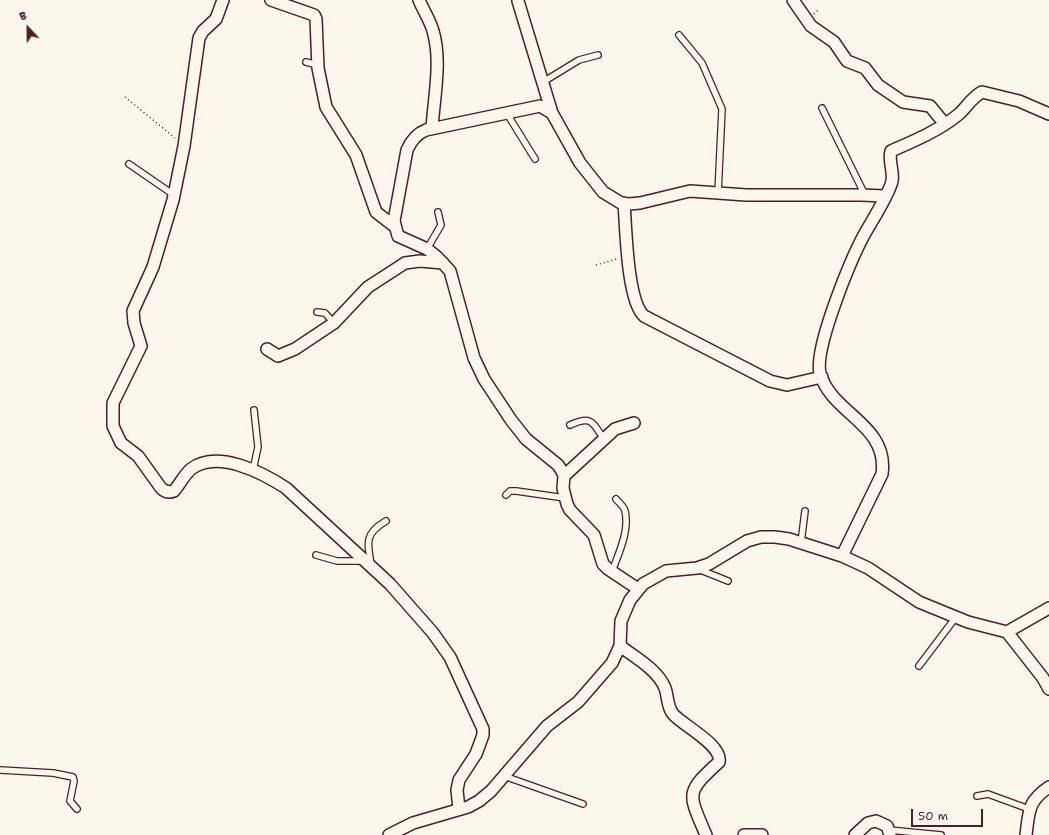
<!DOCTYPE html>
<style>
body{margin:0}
#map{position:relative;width:1049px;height:835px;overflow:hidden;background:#fbf7ec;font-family:"Shantell Sans",sans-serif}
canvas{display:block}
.north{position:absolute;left:8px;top:8px;width:40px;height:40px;-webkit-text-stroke:3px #fbf7ec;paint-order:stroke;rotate:338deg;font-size:11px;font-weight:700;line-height:16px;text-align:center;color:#4a1f2b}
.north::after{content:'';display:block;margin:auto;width:14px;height:18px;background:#4a1f2b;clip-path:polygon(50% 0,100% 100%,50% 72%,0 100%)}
.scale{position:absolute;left:911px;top:809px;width:72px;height:18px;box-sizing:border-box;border:2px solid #4a1f2b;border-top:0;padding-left:5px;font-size:12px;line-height:14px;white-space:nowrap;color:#4a1f2b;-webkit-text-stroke:3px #fbf7ec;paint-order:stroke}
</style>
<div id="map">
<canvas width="1049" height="835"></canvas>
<div class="north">B</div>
<div class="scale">50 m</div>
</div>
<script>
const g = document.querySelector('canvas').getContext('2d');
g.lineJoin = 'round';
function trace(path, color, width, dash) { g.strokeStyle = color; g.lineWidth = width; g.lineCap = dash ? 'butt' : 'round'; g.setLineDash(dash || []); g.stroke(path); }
const service = new Path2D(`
 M 679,35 L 702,63 L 722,109 L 718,193
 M 306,62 L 318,65
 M 543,82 L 579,60 L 598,55
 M 822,108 L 865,195
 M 506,112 L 535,159
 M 129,164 L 174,195
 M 427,249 L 441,225 L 438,212
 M 317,312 L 325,313 L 334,323
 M 570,425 C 592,415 592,422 604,439
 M 253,470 L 258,447 L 254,410
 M 506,495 L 510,491 L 516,491 L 565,498
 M 801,543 L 805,511
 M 316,555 L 337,561 L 365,561
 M 371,564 C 367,542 365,533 386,521
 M 698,569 L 728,581
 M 612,572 C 618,554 630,531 625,511 C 624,506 619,503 616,499
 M 919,666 L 956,617
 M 0,770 L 53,773 L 73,777 L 74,781 L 70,801 L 77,809
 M 504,776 L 583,804
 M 977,796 L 988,794 L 1029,809
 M 889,830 L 941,835`);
const minor = new Path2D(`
 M 223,0 L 216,19 L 203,31 L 199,38 L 184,146 L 173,200 L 153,267 L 133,311 L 134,323 L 141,346 L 113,403 L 113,426 L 121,443 L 138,456 L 161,488 C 165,492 169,493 174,491 C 180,484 184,475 191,469 C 218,449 263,473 286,488 L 390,584 L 433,633 L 450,657 L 483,729 L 483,735 L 476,754 L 459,780 L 457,790 L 459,809
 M 271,0 L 314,15 L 316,19 L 318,68 L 326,107 L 356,155 L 376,212 L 394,226
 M 419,0 C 423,10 430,20 433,31 C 442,61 434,97 432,128
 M 793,0 L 811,26 L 834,42 L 847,61 L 865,68 L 878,85 L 903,102 L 930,106 L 944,123
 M 518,1 L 552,113
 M 624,203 C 626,228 627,301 644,316 L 770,381 L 787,385 L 822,377
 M 267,349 L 278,356 L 295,349 L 334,323 L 368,287 L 405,263 L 420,261 L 443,263
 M 564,476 L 615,429 L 634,423
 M 842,556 L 882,474 C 889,424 831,414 820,373 C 814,348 851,259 864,235 C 871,222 889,195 892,181 C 894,171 888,161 891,151 C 914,141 940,130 959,114 C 967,107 972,97 982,92 L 1019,101 L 1049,114
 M 638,589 L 608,569 L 603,564 L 594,535 L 570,510 L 567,504 L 563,488 L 564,476 L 562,471 L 558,465 L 526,439 L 511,420 L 484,379 L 474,358 L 450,271 L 437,257 L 427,249 L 398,236 L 394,221 L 407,150 C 411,141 416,134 426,130 L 540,106 L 552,113 L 580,163 L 603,192 L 621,203 L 629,204 L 640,203 L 690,191 L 746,195 L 861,195 L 885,196
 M 1007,632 L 1043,678 L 1049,689
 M 620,646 C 635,657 658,670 665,688 C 668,696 667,707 673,714 C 682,725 723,745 719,762 C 685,793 688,793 706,835
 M 389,835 L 413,823 L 468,807 L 479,801 L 491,791 L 547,726 L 578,702 L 612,663 L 620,646 L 621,621 L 630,600 L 643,584 L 666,571 L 697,568 L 709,564 L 747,541 L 761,537 L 775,537 L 789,539 L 842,556 L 868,568 L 919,602 L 968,622 L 1007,632 L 1049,608
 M 744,835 L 762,835
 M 855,835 L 868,823 L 876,821 L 887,826 L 890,835
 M 1026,835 C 1029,811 1028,801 1049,787`);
trace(service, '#4a1f2b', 8);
trace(minor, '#4a1f2b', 14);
trace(new Path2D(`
 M 814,14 L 818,10
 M 125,97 L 175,138
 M 596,265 L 617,259`), '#4a1f2b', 1.5, [1, 3]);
trace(service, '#fbf7ec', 5.5);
trace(minor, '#fbf7ec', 11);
</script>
